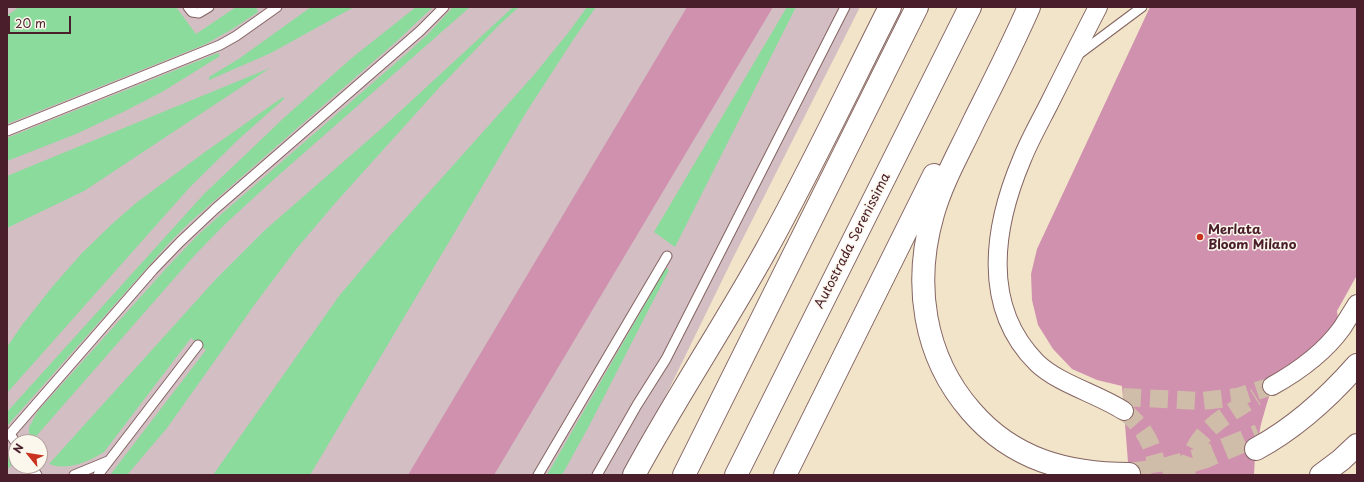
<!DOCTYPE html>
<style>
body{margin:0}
#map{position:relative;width:1364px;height:482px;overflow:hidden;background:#f1e4c9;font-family:"Playpen Sans",sans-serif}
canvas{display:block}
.frame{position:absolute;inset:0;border:8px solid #4a1f2b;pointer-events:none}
.north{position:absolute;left:8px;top:434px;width:40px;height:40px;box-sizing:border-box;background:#fbf7ec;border:1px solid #b4a19f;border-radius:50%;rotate:300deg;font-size:11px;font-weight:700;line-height:16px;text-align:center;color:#4a1f2b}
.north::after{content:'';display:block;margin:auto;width:14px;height:18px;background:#c8321e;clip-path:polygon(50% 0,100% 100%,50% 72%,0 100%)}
.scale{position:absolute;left:8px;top:16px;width:63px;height:18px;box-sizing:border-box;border:2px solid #4a1f2b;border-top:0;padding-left:5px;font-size:12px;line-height:14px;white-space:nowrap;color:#4a1f2b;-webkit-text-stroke:3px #fbf7ec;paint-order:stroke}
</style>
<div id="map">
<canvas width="1364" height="482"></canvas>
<div class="frame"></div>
<div class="north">N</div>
<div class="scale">20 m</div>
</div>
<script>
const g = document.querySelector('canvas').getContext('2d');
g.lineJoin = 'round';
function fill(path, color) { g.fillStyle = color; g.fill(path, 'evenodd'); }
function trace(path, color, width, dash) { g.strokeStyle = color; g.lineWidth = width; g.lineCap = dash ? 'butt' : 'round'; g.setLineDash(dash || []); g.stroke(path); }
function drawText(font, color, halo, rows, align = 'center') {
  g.font = font + ' "Playpen Sans",sans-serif'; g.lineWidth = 3; g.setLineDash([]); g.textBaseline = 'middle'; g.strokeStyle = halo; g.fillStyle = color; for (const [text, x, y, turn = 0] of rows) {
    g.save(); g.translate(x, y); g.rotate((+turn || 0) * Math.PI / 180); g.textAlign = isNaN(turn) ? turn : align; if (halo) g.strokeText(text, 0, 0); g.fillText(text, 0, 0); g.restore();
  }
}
fill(new Path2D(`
 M 7,7 L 860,7 L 734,256 L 627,475 L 7,475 ZM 16,442 L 40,442 L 40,466 L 16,466 Z`), '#d2bec3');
fill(new Path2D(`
 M 19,7 L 176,7 L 196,34 L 236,7 L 256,7 L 258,12 L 234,28 L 206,44 L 7,124 L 7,16 Z
 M 311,7 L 354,7 L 271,53 L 209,80 L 209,77 L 240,58 Z
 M 416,7 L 433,7 L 398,40 L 190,222 L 169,243 L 7,426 L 7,412 L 204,194 L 287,115 L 353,57 Z
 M 453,7 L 470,7 L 272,181 L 223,226 L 193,257 L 31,442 L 29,442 L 29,427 L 38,411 L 171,263 L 198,235 L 218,217 L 406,54 L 427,35 Z
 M 513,7 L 519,7 L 498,26 L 437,90 L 337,201 L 297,248 L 255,304 L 167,428 L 127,475 L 110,475 L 206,350 L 191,338 L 104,452 C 88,462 67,471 49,464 L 216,279 L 265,230 L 381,129 Z
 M 587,7 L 596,7 L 575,37 L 527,111 L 310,475 L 213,475 L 339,296 L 388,238 L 533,76 L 568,33 Z
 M 787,7 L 796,7 L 675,247 L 654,232 Z
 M 218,53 L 220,56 L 162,92 L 123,112 L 76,134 L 7,161 L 7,138 Z
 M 270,68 L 84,191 L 7,228 L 7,176 Z
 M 283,97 L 284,99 L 240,138 L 190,187 L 7,393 L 7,347 L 22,325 L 53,286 L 82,253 L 112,224 L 136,203 L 205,152 Z
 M 666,268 L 669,270 L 589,426 L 562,475 L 547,475 Z
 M 7,452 C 11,453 16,455 16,460 L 7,470 Z`), '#8bdc9c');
fill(new Path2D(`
 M 687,7 L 773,7 L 494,475 L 408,475 Z
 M 1150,7 L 1357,7 L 1357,275 L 1337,311 L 1338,319 L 1325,335 L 1305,355 L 1276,376 L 1267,403 L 1261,424 L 1255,456 L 1254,475 L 1129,475 L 1122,386 L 1097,380 L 1072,369 L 1053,349 L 1038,325 L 1032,300 L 1031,274 L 1037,249 Z`), '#d091ae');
trace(new Path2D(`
 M 1123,397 L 1202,401 L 1237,397 L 1272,386
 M 1124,411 C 1147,430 1154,446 1158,475
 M 1186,475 C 1193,431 1222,418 1256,397`), '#d0bda9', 18, [18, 9]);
trace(new Path2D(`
 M 1129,474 L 1160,470 L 1203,458 L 1259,435`), '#d0bda9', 22, [22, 11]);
const service = new Path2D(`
 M 188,7 L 192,12 L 199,13 L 209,7
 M 1079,54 L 1142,7
 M 7,131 L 220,45 L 236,36 L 277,7
 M 16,443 L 10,434 L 153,270 L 180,242 L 215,209 L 420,31 L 444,7
 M 31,466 L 37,475
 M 74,475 L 108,461
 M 98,475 L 198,345
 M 538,475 L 667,256
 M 597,475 L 637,405 L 666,359 L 845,7`);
const minor = new Path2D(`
 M 1098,7 C 1082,38 1066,70 1050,102 C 1041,120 1030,139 1022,159 C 994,225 980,306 1037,363 C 1059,384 1098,394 1124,411
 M 1272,386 C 1299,371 1324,353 1342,328 C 1347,320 1352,312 1357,304`);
const motorway = new Path2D(`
 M 1029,7 C 1012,46 993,83 974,121 C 960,151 942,182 933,214 C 913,283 923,356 971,411 C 1013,460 1068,474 1129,474
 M 1256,449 C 1295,428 1328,398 1357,365
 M 634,475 C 675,399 724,326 766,250 C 810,171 849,88 890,7
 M 684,475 L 917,7
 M 736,475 L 970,7
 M 785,475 L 934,175
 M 1321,475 L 1341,460 L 1357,445`);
trace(service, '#846462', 11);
trace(minor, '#846462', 20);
trace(motorway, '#846462', 24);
trace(service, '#fff', 9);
trace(minor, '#fff', 18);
trace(motorway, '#fff', 22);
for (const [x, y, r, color] of [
 [1200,237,4,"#c8321e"]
]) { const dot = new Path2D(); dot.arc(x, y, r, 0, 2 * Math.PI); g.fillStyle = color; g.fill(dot); trace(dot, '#fbf7ec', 1.5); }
drawText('bold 13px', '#4a1f2b', '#fbf7ec', [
 ["Merlata",1208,230],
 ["Bloom Milano",1208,245]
], 'left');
drawText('13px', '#4a1f2b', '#fbf7ec', [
 ["Autostrada Serenissima",853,241,-63]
]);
</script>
